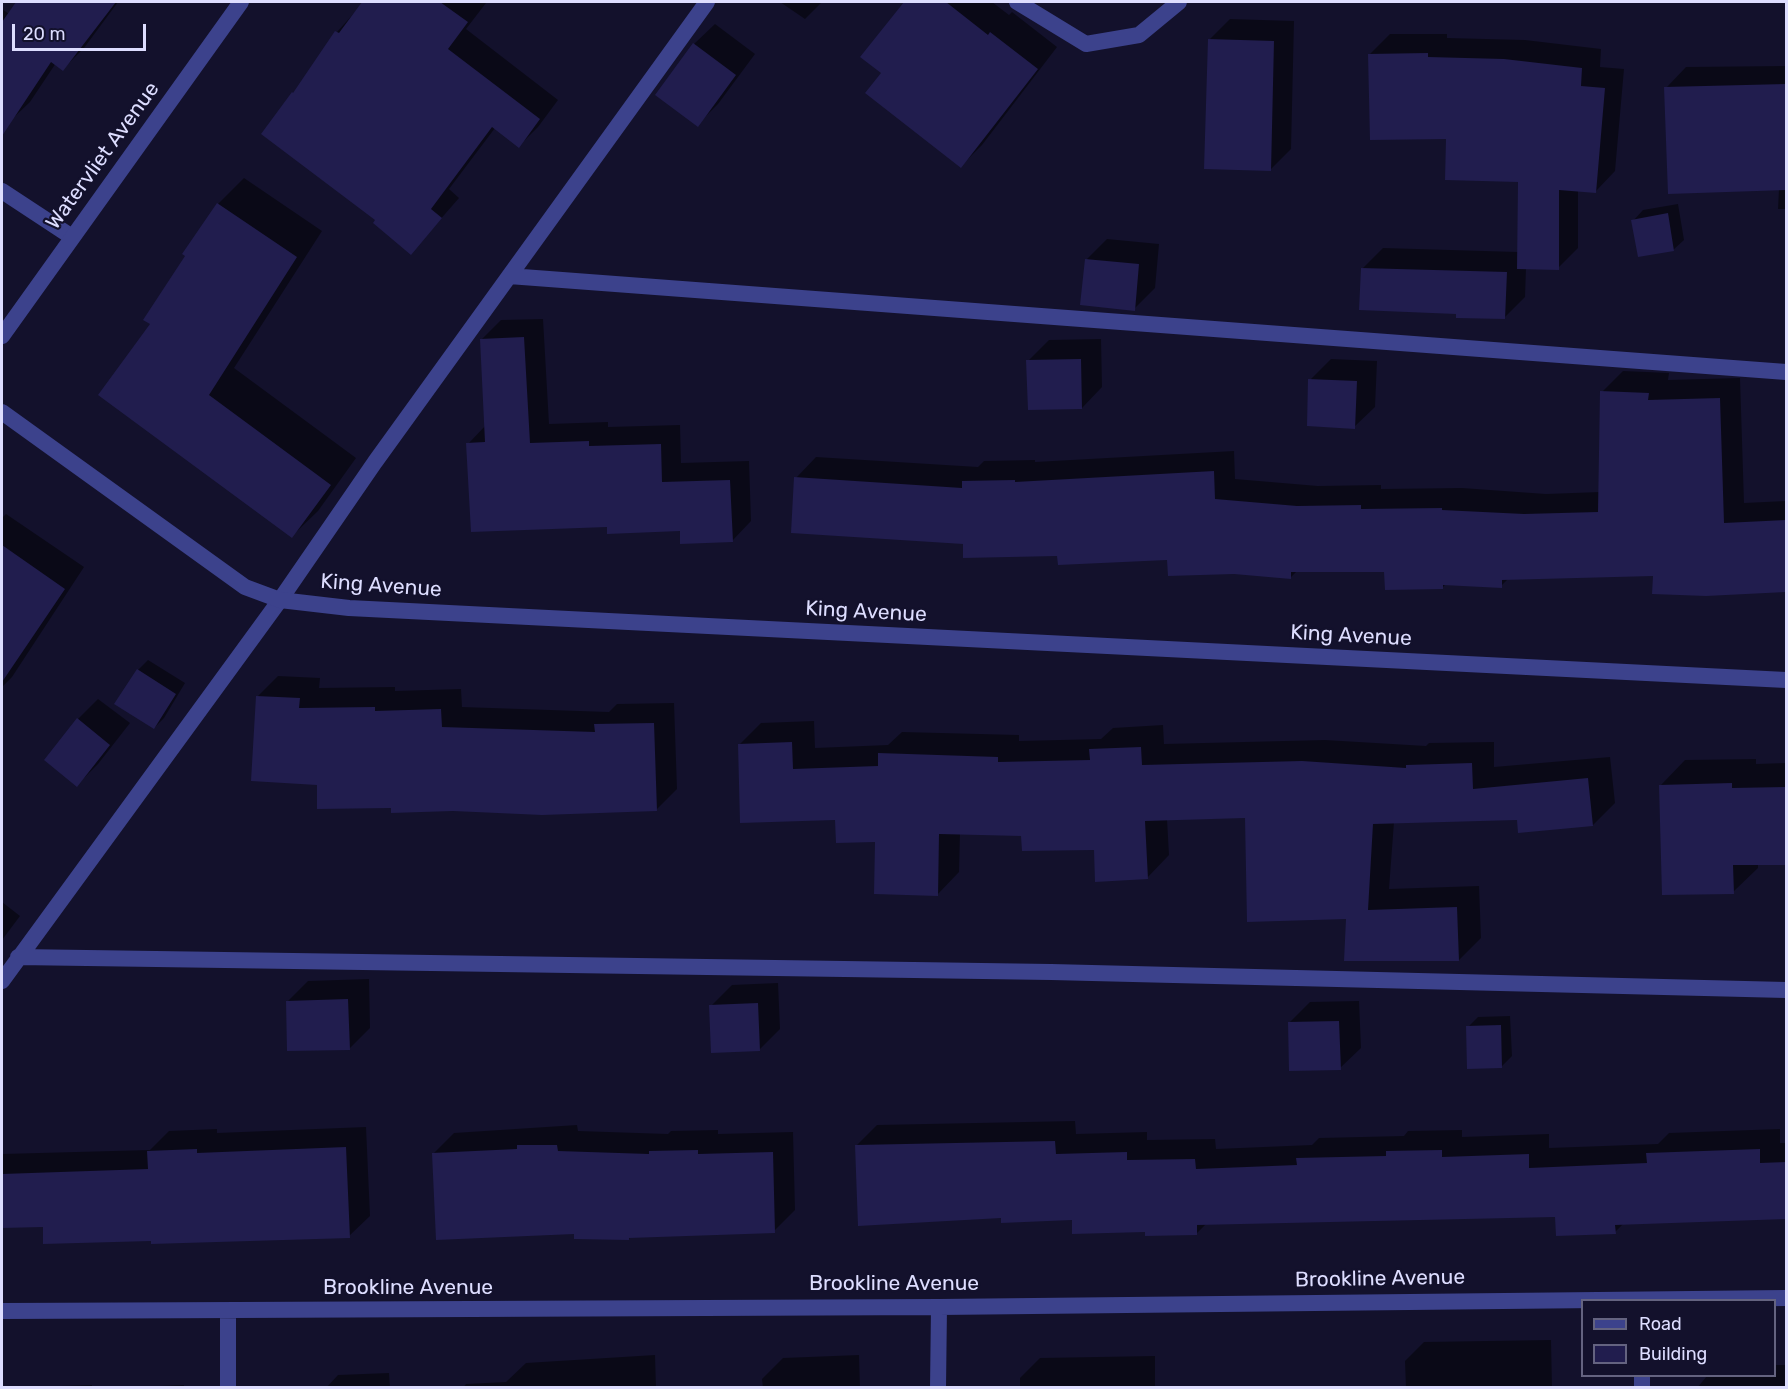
<!DOCTYPE html>
<style>
body{margin:0}
#map{position:relative;width:1788px;height:1389px;overflow:hidden;background:#13112c;font-family:Rubik,sans-serif}
canvas{display:block}
.frame{position:absolute;inset:0;border:3px solid #ddf;pointer-events:none}
.legend{position:absolute;left:1581px;top:1299px;width:195px;height:78px;box-sizing:border-box;background:#13112c;border:2px solid #646380;margin:0;padding:8px 10px;list-style:none;font-size:18px;color:#ddf}
.legend li{display:flex;align-items:center;gap:12px;height:30px}
.legend b{width:30px;border:2px solid #646380}
.scale{position:absolute;left:12px;top:24px;width:134px;height:27px;box-sizing:border-box;border:3px solid #ddf;border-top:0;padding-left:8px;font-size:18px;line-height:21px;white-space:nowrap;color:#ddf;-webkit-text-stroke:4px #13112c;paint-order:stroke}
</style>
<div id="map">
<canvas width="1788" height="1389"></canvas>
<div class="frame"></div>
<ul class="legend">
<li><b style="height:8px;background:#3c428c"></b>Road</li>
<li><b style="height:16px;background:#211d4e"></b>Building</li>
</ul>
<div class="scale">20 m</div>
</div>
<script>
const g = document.querySelector('canvas').getContext('2d');
g.lineJoin = 'round';
function fill(path, color) { g.fillStyle = color; g.fill(path, 'evenodd'); }
function trace(path, color, width, dash) { g.strokeStyle = color; g.lineWidth = width; g.lineCap = dash ? 'butt' : 'round'; g.setLineDash(dash || []); g.stroke(path); }
function drawText(font, color, halo, rows, align = 'center') {
  g.font = font + ' Rubik,sans-serif'; g.lineWidth = 4.5; g.setLineDash([]); g.textBaseline = 'middle'; g.strokeStyle = halo; g.fillStyle = color; for (const [text, x, y, turn = 0] of rows) {
    g.save(); g.translate(x, y); g.rotate((+turn || 0) * Math.PI / 180); g.textAlign = isNaN(turn) ? turn : align; if (halo) g.strokeText(text, 0, 0); g.fillText(text, 0, 0); g.restore();
  }
}
fill(new Path2D(`
 M 18,2 L 118,2 L 84,48 L 63,69 L 56,63 L 30,102 L 9,122 L 2,117 L 2,9 L 9,14 Z
 M 364,2 L 484,2 L 486,3 L 466,29 L 558,100 L 538,127 L 519,146 L 495,128 L 449,189 L 459,198 L 411,253 L 377,220 L 263,134 L 301,84 L 337,32 Z
 M 780,2 L 822,2 L 805,19 Z
 M 906,2 L 992,2 L 1009,15 L 1012,12 L 1057,47 L 982,145 L 961,166 L 883,73 L 862,57 Z
 M 1230,19 L 1294,21 L 1291,149 L 1270,170 L 1209,40 Z
 M 715,24 L 755,54 L 718,104 L 697,125 L 694,44 Z
 M 1390,34 L 1447,34 L 1447,38 L 1525,40 L 1601,49 L 1600,67 L 1624,69 L 1615,171 L 1596,191 L 1578,190 L 1578,248 L 1558,268 L 1526,268 L 1525,297 L 1505,317 L 1362,269 L 1383,248 L 1518,252 L 1520,181 L 1447,137 L 1370,54 Z
 M 1786,66 L 1786,209 L 1778,209 L 1779,189 L 1666,88 L 1686,67 Z
 M 244,178 L 322,231 L 234,368 L 356,458 L 318,511 L 292,536 L 152,324 L 188,256 L 184,254 L 218,204 Z
 M 1678,204 L 1684,240 L 1673,250 L 1633,221 L 1643,210 Z
 M 1107,239 L 1159,244 L 1155,288 L 1134,309 L 1087,259 Z
 M 543,319 L 549,424 L 608,422 L 608,427 L 680,425 L 681,463 L 749,461 L 751,521 L 732,541 L 681,530 L 608,526 L 468,444 L 486,425 L 481,340 L 501,320 Z
 M 1101,339 L 1102,387 L 1082,408 L 1028,361 L 1049,340 Z
 M 1331,359 L 1377,361 L 1375,407 L 1354,427 L 1310,380 Z
 M 1623,371 L 1669,373 L 1668,380 L 1740,378 L 1744,503 L 1786,501 L 1786,591 L 1706,595 L 1655,575 L 1509,578 L 1501,586 L 1446,584 L 1442,588 L 1386,570 L 1297,571 L 1290,578 L 1169,559 L 1059,554 L 965,543 L 796,478 L 816,457 L 978,467 L 984,461 L 1035,460 L 1035,462 L 1234,451 L 1235,479 L 1318,486 L 1381,485 L 1381,489 L 1462,488 L 1546,494 L 1600,492 L 1602,392 Z
 M 6,514 L 84,567 L 12,677 L 2,687 L 2,518 Z
 M 148,660 L 185,683 L 164,718 L 154,728 L 138,670 Z
 M 278,676 L 320,678 L 319,688 L 395,687 L 395,691 L 461,689 L 462,707 L 609,712 L 617,704 L 674,703 L 677,789 L 656,810 L 392,807 L 319,784 L 258,696 Z
 M 98,699 L 130,723 L 98,764 L 77,785 L 78,719 Z
 M 814,721 L 815,748 L 888,745 L 902,732 L 1019,735 L 1019,741 L 1101,739 L 1113,728 L 1163,725 L 1164,744 L 1325,740 L 1426,746 L 1429,743 L 1494,742 L 1494,767 L 1610,757 L 1615,803 L 1593,825 L 1518,818 L 1394,822 L 1389,889 L 1479,886 L 1481,938 L 1459,960 L 1347,917 L 1247,817 L 1167,819 L 1169,855 L 1147,878 L 1095,848 L 1023,835 L 960,833 L 959,872 L 937,895 L 877,841 L 837,818 L 739,745 L 761,723 Z
 M 1756,759 L 1756,764 L 1786,763 L 1786,863 L 1758,863 L 1758,868 L 1733,892 L 1661,785 L 1685,760 Z
 M 2,902 L 20,916 L 2,940 Z
 M 369,979 L 370,1028 L 349,1049 L 287,1002 L 308,981 Z
 M 778,983 L 780,1029 L 759,1050 L 711,1006 L 732,985 Z
 M 1359,1001 L 1361,1048 L 1340,1068 L 1289,1023 L 1310,1002 Z
 M 1510,1016 L 1512,1056 L 1502,1066 L 1468,1027 L 1478,1017 Z
 M 1075,1121 L 1076,1134 L 1147,1132 L 1147,1140 L 1215,1139 L 1216,1149 L 1312,1145 L 1319,1138 L 1404,1136 L 1408,1131 L 1462,1130 L 1462,1137 L 1549,1134 L 1549,1148 L 1658,1144 L 1669,1133 L 1780,1129 L 1780,1143 L 1786,1143 L 1786,1217 L 1624,1223 L 1615,1232 L 1557,1215 L 1206,1224 L 1196,1234 L 1147,1230 L 1073,1219 L 1002,1217 L 857,1145 L 877,1125 Z
 M 577,1125 L 578,1131 L 668,1134 L 671,1131 L 718,1130 L 718,1134 L 793,1132 L 795,1210 L 774,1231 L 631,1236 L 629,1239 L 576,1233 L 434,1153 L 454,1133 Z
 M 366,1127 L 370,1216 L 349,1236 L 153,1239 L 44,1225 L 2,1227 L 2,1154 L 150,1150 L 169,1131 L 217,1129 L 217,1133 Z
 M 1551,1340 L 1552,1388 L 1406,1388 L 1405,1361 L 1424,1342 Z
 M 655,1355 L 656,1388 L 463,1388 L 466,1384 L 506,1382 L 526,1363 Z
 M 859,1355 L 860,1388 L 763,1388 L 762,1379 L 783,1358 Z
 M 1155,1356 L 1155,1388 L 1020,1388 L 1020,1378 L 1040,1358 Z
 M 1774,1365 L 1786,1365 L 1786,1388 L 1697,1388 L 1707,1376 L 1774,1376 Z
 M 389,1373 L 390,1388 L 326,1388 L 338,1375 Z
 M 92,1385 L 92,1388 L 2,1388 Z
 M 184,1385 L 184,1388 L 112,1388 Z`), '#0007');
fill(new Path2D(`
 M 16,2 L 116,2 L 63,71 L 51,62 L 2,136 L 2,22 Z
 M 362,2 L 440,2 L 468,22 L 448,49 L 540,119 L 519,148 L 492,127 L 431,209 L 442,218 L 411,255 L 373,223 L 375,220 L 261,134 L 292,92 L 293,93 L 335,31 L 339,33 Z
 M 904,2 L 946,2 L 988,35 L 990,32 L 1038,69 L 961,168 L 865,93 L 881,73 L 860,57 Z
 M 1208,39 L 1274,41 L 1271,171 L 1204,169 Z
 M 693,43 L 736,75 L 698,127 L 655,95 Z
 M 1428,53 L 1428,57 L 1504,59 L 1582,68 L 1581,86 L 1605,88 L 1596,193 L 1559,190 L 1559,270 L 1517,269 L 1518,182 L 1445,180 L 1446,139 L 1370,140 L 1368,54 Z
 M 1786,84 L 1786,190 L 1668,194 L 1664,87 Z
 M 217,203 L 297,257 L 209,395 L 331,485 L 292,538 L 98,395 L 150,324 L 143,320 L 185,256 L 182,254 Z
 M 1668,213 L 1674,251 L 1638,257 L 1631,220 Z
 M 1085,259 L 1139,264 L 1135,311 L 1080,305 Z
 M 1361,268 L 1507,272 L 1505,319 L 1456,318 L 1456,314 L 1359,310 Z
 M 524,337 L 530,443 L 589,441 L 589,446 L 661,444 L 662,482 L 730,480 L 733,542 L 680,544 L 680,531 L 607,534 L 607,527 L 471,532 L 466,443 L 485,442 L 480,339 Z
 M 1081,359 L 1082,409 L 1028,410 L 1026,360 Z
 M 1308,379 L 1357,381 L 1355,429 L 1307,426 Z
 M 1600,391 L 1649,393 L 1648,400 L 1720,398 L 1724,523 L 1786,520 L 1786,592 L 1706,596 L 1652,594 L 1653,576 L 1502,580 L 1502,588 L 1443,585 L 1443,589 L 1385,590 L 1384,572 L 1291,572 L 1291,579 L 1234,574 L 1168,576 L 1167,560 L 1058,565 L 1057,556 L 963,558 L 963,544 L 791,533 L 794,477 L 962,488 L 962,481 L 1015,480 L 1015,482 L 1214,471 L 1215,499 L 1297,506 L 1361,505 L 1361,509 L 1442,508 L 1442,510 L 1524,514 L 1598,512 Z
 M 2,545 L 65,589 L 2,682 Z
 M 137,669 L 176,694 L 154,729 L 114,704 Z
 M 256,696 L 300,698 L 299,708 L 375,707 L 375,711 L 441,709 L 442,727 L 595,732 L 594,724 L 654,723 L 657,811 L 542,815 L 453,811 L 391,813 L 391,808 L 317,809 L 317,785 L 251,781 Z
 M 77,718 L 110,745 L 77,787 L 44,760 Z
 M 792,742 L 793,769 L 878,766 L 878,753 L 998,757 L 998,762 L 1090,760 L 1089,749 L 1141,747 L 1142,765 L 1302,761 L 1406,768 L 1406,765 L 1472,763 L 1473,789 L 1588,778 L 1593,826 L 1518,833 L 1517,820 L 1373,824 L 1368,910 L 1457,907 L 1459,961 L 1344,961 L 1346,919 L 1247,922 L 1245,818 L 1145,821 L 1148,879 L 1095,882 L 1094,850 L 1022,851 L 1021,836 L 939,834 L 938,896 L 874,894 L 875,842 L 836,843 L 835,820 L 740,823 L 738,744 Z
 M 1732,783 L 1732,788 L 1786,787 L 1786,865 L 1733,865 L 1734,894 L 1662,895 L 1659,785 Z
 M 348,999 L 350,1050 L 287,1051 L 286,1001 Z
 M 758,1003 L 760,1051 L 711,1053 L 709,1005 Z
 M 1339,1021 L 1341,1070 L 1289,1071 L 1288,1022 Z
 M 1501,1025 L 1502,1068 L 1467,1069 L 1466,1026 Z
 M 1055,1141 L 1056,1154 L 1127,1152 L 1127,1160 L 1195,1159 L 1196,1169 L 1297,1165 L 1296,1158 L 1386,1156 L 1386,1151 L 1442,1150 L 1442,1157 L 1529,1154 L 1529,1168 L 1647,1163 L 1646,1153 L 1760,1149 L 1760,1163 L 1786,1162 L 1786,1219 L 1615,1225 L 1616,1234 L 1556,1236 L 1555,1217 L 1197,1225 L 1197,1235 L 1145,1236 L 1145,1232 L 1072,1234 L 1072,1220 L 1001,1223 L 1001,1218 L 858,1226 L 855,1145 Z
 M 517,1145 L 557,1145 L 558,1151 L 649,1154 L 649,1151 L 698,1150 L 698,1154 L 773,1152 L 775,1233 L 629,1238 L 629,1240 L 574,1239 L 574,1234 L 436,1240 L 432,1153 L 517,1149 Z
 M 346,1147 L 350,1238 L 151,1244 L 151,1241 L 43,1244 L 43,1227 L 2,1228 L 2,1174 L 148,1169 L 147,1151 L 197,1149 L 197,1153 Z`), '#211d4e');
trace(new Path2D(`
 M 1017,2 L 1086,44 L 1139,35 L 1179,2
 M 509,276 L 1786,372
 M 18,957 L 1051,972 L 1786,990
 M 2,981 L 280,600 L 375,462 L 707,2`), '#3c428c', 16);
trace(new Path2D(`
 M 2,191 L 72,237
 M 2,412 L 245,587 L 280,600 L 349,608 L 1786,680
 M 2,1311 L 939,1307 L 1786,1298
 M 1642,1376 L 1642,1388
 M 228,1388 L 228,1311
 M 938,1388 L 939,1307`), '#3c428c', 16);
trace(new Path2D(`
 M 2,336 L 241,2`), '#3c428c', 16);
drawText('21px', '#ddf', '#13112c', [
 ["Watervliet Avenue",103,156,-54],
 ["King Avenue",381,586,4],
 ["King Avenue",866,612,3],
 ["King Avenue",1351,636,3],
 ["Brookline Avenue",1380,1279,-1],
 ["Brookline Avenue",894,1284],
 ["Brookline Avenue",408,1288]
]);
</script>
